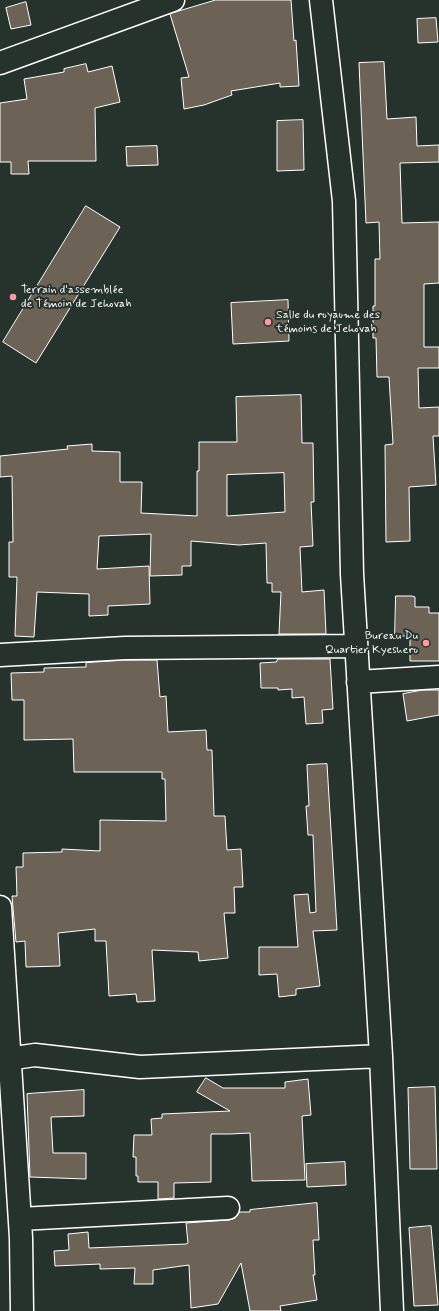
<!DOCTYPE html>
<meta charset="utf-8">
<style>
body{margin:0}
canvas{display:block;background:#26332d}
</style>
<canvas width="439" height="1311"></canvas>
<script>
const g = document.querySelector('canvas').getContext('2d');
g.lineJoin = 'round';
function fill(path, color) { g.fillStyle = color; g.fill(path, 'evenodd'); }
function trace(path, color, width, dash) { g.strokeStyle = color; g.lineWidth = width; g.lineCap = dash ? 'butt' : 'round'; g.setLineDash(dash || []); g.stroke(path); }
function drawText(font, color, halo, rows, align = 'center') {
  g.font = font + ' Mynerve,sans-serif'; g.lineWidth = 4; g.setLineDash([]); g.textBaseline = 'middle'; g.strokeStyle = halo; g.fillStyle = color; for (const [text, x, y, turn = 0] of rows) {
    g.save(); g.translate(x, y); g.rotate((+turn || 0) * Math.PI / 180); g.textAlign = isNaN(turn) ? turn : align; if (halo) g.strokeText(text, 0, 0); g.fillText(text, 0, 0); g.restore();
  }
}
const building = new Path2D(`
 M 216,0 L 291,0 L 294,41 L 296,40 L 299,86 L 280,87 L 280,83 L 231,91 L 232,95 L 204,105 L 184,109 L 181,78 L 189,77 L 170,14 Z
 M 26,2 L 31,25 L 11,29 L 6,8 Z
 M 436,18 L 438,42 L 418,43 L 417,19 Z
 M 384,62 L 387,119 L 416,117 L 417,146 L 439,145 L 439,162 L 400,163 L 402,223 L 439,222 L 439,283 L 424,284 L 424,347 L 439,347 L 439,368 L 418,368 L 419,408 L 439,407 L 439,436 L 433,436 L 436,485 L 409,487 L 410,541 L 386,542 L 385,445 L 393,444 L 389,377 L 377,377 L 376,338 L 373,338 L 373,306 L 375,306 L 375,259 L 380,259 L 379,222 L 366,223 L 359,63 Z
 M 86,64 L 88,72 L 112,66 L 120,102 L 95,108 L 96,161 L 28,161 L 29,174 L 11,174 L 11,162 L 0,162 L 0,103 L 27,99 L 24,79 L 64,72 L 64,69 Z
 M 303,120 L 304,170 L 277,171 L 277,121 Z
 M 157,146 L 158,165 L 127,166 L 126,147 Z
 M 86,206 L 120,227 L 36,363 L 3,342 Z
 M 288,300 L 289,341 L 233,344 L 231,303 Z
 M 301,395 L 302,443 L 313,443 L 314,502 L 311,502 L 313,546 L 300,547 L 302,592 L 324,590 L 326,634 L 279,634 L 281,592 L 272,592 L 272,583 L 267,583 L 266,543 L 239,545 L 191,541 L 191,566 L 182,566 L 182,575 L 150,576 L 151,534 L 99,536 L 97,569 L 149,566 L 150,604 L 108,606 L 108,615 L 89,616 L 89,594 L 37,592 L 34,637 L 15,636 L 17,577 L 9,577 L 9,542 L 13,542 L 12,476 L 0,477 L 0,456 L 68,449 L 67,446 L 92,444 L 92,451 L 120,452 L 120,482 L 142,482 L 141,513 L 197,516 L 197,471 L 199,471 L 199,442 L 237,442 L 236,397 ZM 284,473 L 285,512 L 227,516 L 227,475 Z
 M 396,596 L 412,596 L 415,597 L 415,607 L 429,607 L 429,613 L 439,613 L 439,661 L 410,661 L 410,636 L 395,636 Z
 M 278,659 L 330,659 L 333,709 L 322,710 L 323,723 L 306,724 L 304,697 L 292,698 L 292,689 L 278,690 L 278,688 L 261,688 L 260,663 L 276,662 Z
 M 125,660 L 157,660 L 160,697 L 166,696 L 168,732 L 206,730 L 207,750 L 212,750 L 214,816 L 225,816 L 227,850 L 241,849 L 243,887 L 234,887 L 235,913 L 224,913 L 228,958 L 199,961 L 198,952 L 152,950 L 155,1001 L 137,1002 L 136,994 L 109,996 L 106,941 L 95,941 L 95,929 L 58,933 L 60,966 L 26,967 L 25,941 L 16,942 L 12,896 L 17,896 L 16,867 L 23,867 L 23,853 L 62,852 L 62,849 L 100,851 L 100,820 L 166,821 L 165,779 L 162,779 L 162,772 L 74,772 L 73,739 L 24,740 L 24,700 L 12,700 L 11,673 L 44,672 L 44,668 L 86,667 L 86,663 Z
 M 423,690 L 439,690 L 439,715 L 407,721 L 403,694 Z
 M 327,764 L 337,930 L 313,931 L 320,986 L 296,989 L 296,995 L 279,997 L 277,974 L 259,975 L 259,947 L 298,947 L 294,895 L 308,894 L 310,913 L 316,912 L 313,835 L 308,835 L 306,806 L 309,806 L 307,765 Z
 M 206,1078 L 223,1088 L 285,1088 L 285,1082 L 308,1079 L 311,1115 L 302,1116 L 305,1180 L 252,1181 L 250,1133 L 230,1134 L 211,1134 L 211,1182 L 174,1183 L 174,1198 L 158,1199 L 158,1182 L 138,1182 L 138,1176 L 136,1176 L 136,1157 L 133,1157 L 134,1135 L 152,1135 L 151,1119 L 162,1118 L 162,1114 L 230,1111 L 197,1092 Z
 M 435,1087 L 437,1169 L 410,1169 L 408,1088 Z
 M 84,1090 L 84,1116 L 51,1117 L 53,1153 L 86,1153 L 86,1179 L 30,1177 L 27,1094 Z
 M 345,1162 L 346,1185 L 307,1187 L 306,1164 Z
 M 317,1203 L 319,1240 L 313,1240 L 315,1275 L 313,1275 L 317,1300 L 280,1306 L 281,1311 L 250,1311 L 241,1263 L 218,1304 L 191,1308 L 189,1265 L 153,1270 L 153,1284 L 134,1284 L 135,1268 L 100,1269 L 100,1264 L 55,1266 L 54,1251 L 69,1250 L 68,1234 L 88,1232 L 89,1248 L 186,1244 L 188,1243 L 186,1223 L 229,1220 L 235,1218 L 239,1212 L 250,1212 L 250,1210 Z
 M 431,1226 L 438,1305 L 414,1306 L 409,1228 Z`);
fill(building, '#6c6256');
trace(building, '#fff', 1);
const minor = new Path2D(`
 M 321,0 L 344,201 L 352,574 L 381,1056 L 392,1311
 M 0,63 L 173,0
 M 0,655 L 125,648 L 356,646
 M 358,682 L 439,677
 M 0,907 L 21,1238 L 22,1311
 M 0,1060 L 35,1055 L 140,1067 L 381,1056
 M 20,1219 L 228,1208`);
trace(minor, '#fff', 25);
trace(minor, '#26332d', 22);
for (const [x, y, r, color] of [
 [13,297,4,"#ff9aa2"],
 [268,322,4,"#ff9aa2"],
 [426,643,4,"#ff9aa2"]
]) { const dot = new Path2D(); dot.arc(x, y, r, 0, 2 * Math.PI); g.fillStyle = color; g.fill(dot); trace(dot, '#26332d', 1.5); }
drawText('12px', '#fff', '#26332d', [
 ["Terrain d'assemblée",21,290],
 ["de Témoin de Jehovah",21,304],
 ["Salle du royaume des",276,315],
 ["témoins de Jehovah",276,329],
 ["Bureau Du",418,636,"right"],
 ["Quartier Kyeshero",418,650,"right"]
], 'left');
</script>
